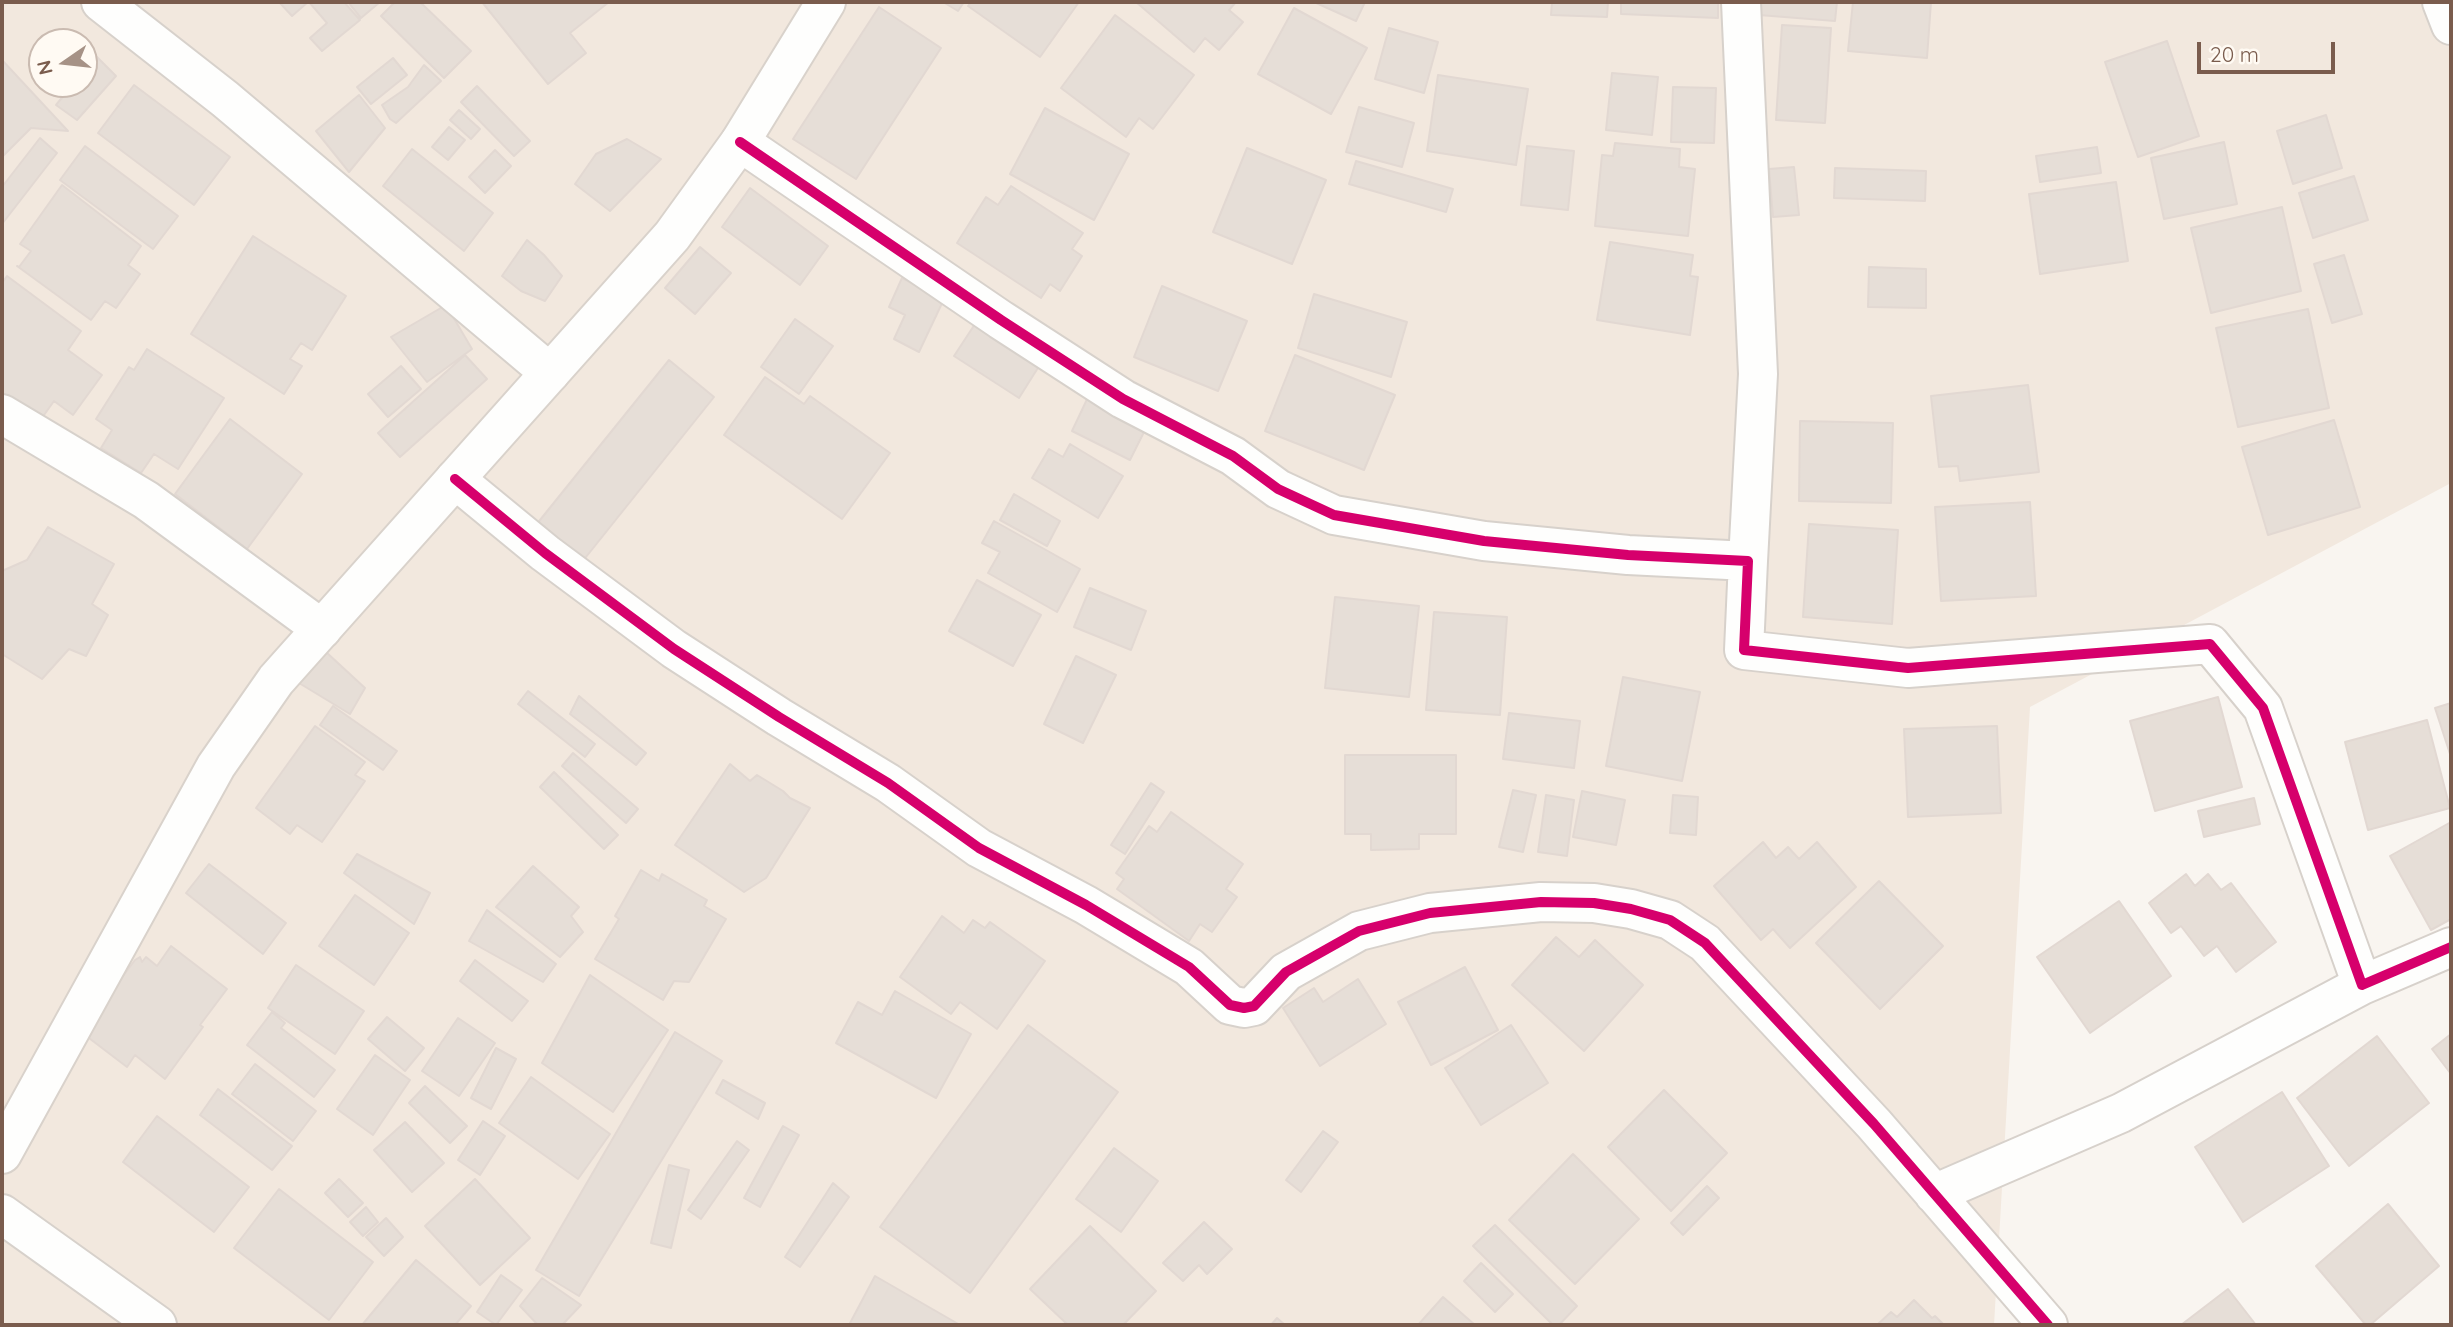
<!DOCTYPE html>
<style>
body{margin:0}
#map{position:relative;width:2453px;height:1327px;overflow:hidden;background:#f9f5f0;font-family:Quicksand,sans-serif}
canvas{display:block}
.frame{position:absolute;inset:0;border:4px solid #7a5c4d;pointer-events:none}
.north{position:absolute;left:28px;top:28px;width:70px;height:70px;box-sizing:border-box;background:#fffaf3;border:2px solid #cabbb1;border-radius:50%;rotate:256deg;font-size:19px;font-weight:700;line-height:28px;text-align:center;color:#7a5c4d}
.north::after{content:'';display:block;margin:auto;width:24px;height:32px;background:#a69286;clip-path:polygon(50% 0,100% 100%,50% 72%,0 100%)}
.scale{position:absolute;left:2197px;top:42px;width:138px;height:32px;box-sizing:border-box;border:4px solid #7a5c4d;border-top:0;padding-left:9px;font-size:21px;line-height:24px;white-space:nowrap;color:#7a5c4d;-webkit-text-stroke:5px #fffaf3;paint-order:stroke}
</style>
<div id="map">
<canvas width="2453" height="1327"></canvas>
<div class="frame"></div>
<div class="north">N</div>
<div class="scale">20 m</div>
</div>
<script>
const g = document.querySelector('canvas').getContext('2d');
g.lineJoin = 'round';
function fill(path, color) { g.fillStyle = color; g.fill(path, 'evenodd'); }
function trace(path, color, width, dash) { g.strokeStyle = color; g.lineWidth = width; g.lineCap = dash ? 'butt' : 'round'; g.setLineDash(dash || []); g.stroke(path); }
fill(new Path2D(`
 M 2,2 L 2451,2 L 2451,483 L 2030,707 L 1994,1325 L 2,1325 ZM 42,42 L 84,42 L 84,84 L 42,84 Z`), '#f2e8de');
const building = new Path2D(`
 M 279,2 L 308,2 L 292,16 Z
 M 309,2 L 344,2 L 360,20 L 322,51 L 310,38 L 327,23 Z
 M 348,2 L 380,2 L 361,18 Z
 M 395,2 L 420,2 L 471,51 L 444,78 L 381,16 Z
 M 482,2 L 609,2 L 570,33 L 586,53 L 548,84 Z
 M 943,2 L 964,2 L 958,11 Z
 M 971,2 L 1079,2 L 1040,57 L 968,6 Z
 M 1136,2 L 1236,2 L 1229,10 L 1243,22 L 1219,50 L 1205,38 L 1194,52 Z
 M 1314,2 L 1365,2 L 1356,21 Z
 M 1552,2 L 1608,2 L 1607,17 L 1551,15 Z
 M 1621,2 L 1718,2 L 1718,18 L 1621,14 Z
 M 1760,2 L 1837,2 L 1835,21 L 1759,15 Z
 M 1853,2 L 1931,2 L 1927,58 L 1848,51 Z
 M 879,7 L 941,48 L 856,179 L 793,139 Z
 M 1294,8 L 1367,48 L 1331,114 L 1258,74 Z
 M 1115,15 L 1194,75 L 1153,129 L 1139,118 L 1126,137 L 1061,88 Z
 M 1782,25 L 1831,28 L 1825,123 L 1776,120 Z
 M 1389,28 L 1438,42 L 1424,93 L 1375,79 Z
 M 2167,41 L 2199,136 L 2138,157 L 2105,62 Z
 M 96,56 L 116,76 L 77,120 L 56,105 L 73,84 L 84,84 L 84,71 Z
 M 393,58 L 407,75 L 371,104 L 357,87 Z
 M 2,60 L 68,131 L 31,128 L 2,157 Z
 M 424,65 L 441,81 L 396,123 L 390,119 L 382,105 L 408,87 Z
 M 1612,73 L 1658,77 L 1652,135 L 1606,130 Z
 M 1438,75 L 1528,89 L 1516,165 L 1427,151 Z
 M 134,85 L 230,157 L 194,205 L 98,133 Z
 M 477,86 L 530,141 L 514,156 L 461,102 Z
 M 1673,87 L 1716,88 L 1714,143 L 1671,142 Z
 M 359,95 L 385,128 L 349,172 L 316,131 Z
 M 1359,107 L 1414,123 L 1402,167 L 1346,152 Z
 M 1045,108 L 1129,154 L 1094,220 L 1010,174 Z
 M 459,110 L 480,129 L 471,139 L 450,120 Z
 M 2326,115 L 2342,168 L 2293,184 L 2277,131 Z
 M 449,127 L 465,140 L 448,160 L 432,147 Z
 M 40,138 L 57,153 L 2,224 L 2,187 Z
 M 627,139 L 661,159 L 610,211 L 575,184 L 596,154 Z
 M 2224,142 L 2237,204 L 2164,219 L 2151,158 Z
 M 1615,143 L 1680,149 L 1679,167 L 1695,169 L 1688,236 L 1595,226 L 1602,155 L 1613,156 Z
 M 85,146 L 178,216 L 153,249 L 60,180 Z
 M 1527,146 L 1574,151 L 1568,210 L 1521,205 Z
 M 2097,147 L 2101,173 L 2040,182 L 2036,156 Z
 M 1247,148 L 1326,180 L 1292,264 L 1213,232 Z
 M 412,149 L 493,213 L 464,251 L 383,186 Z
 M 495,150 L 511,166 L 485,193 L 469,177 Z
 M 1356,161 L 1453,189 L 1446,212 L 1349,184 Z
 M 1794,167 L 1799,215 L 1773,217 L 1769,169 Z
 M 1835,168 L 1926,171 L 1925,201 L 1834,198 Z
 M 2354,176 L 2368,220 L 2313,238 L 2299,193 Z
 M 2116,182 L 2128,261 L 2040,274 L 2029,194 Z
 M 62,185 L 141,246 L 128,265 L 140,274 L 116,308 L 105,301 L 91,320 L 17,266 L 19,267 L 31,251 L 20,244 Z
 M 1011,186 L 1083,233 L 1072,249 L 1082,256 L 1060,291 L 1050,284 L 1041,298 L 957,243 L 986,197 L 998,205 Z
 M 750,188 L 828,246 L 800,285 L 722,227 Z
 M 2282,207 L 2301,291 L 2211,313 L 2191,228 Z
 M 253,236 L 346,296 L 312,350 L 301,343 L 290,359 L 302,366 L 284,394 L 191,334 Z
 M 527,240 L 544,255 L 562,276 L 545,301 L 521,291 L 502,276 Z
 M 1610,242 L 1693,255 L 1690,276 L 1698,277 L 1690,335 L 1597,320 Z
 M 700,247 L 731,273 L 695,314 L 665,288 Z
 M 2344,255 L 2362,314 L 2332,323 L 2314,264 Z
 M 1869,267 L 1926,269 L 1926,308 L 1868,307 Z
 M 7,276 L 81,331 L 68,350 L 102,375 L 73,415 L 54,401 L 39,422 L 2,395 L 2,283 Z
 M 902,278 L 944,299 L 919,352 L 894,339 L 905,315 L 889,307 Z
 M 1162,286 L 1247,321 L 1218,391 L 1134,357 Z
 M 1314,294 L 1407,322 L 1391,377 L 1298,348 Z
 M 446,305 L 472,349 L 427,382 L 391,337 Z
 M 2308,309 L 2329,408 L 2238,427 L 2216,328 Z
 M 795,319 L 833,346 L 799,394 L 761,367 Z
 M 977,321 L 1041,363 L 1019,398 L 954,356 Z
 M 147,349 L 224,398 L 178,469 L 154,454 L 141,473 L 101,448 L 112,430 L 96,419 L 129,367 L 134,370 Z
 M 465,355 L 487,379 L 400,457 L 378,433 Z
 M 1295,355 L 1395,395 L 1364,470 L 1265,431 Z
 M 669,360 L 714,397 L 582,562 L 536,525 Z
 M 401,366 L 421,389 L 388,417 L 368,394 Z
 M 765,377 L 804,404 L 810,396 L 890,453 L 842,519 L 724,435 Z
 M 2028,385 L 2039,472 L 1960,481 L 1958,466 L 1939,467 L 1931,396 Z
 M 1090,393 L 1149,422 L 1130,460 L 1072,431 Z
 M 230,419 L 302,474 L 247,549 L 175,494 Z
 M 2334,420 L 2360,507 L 2268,535 L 2242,447 Z
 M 1800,421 L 1893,423 L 1891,503 L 1799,501 Z
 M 1070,444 L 1123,476 L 1098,518 L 1032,478 L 1049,449 L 1063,457 Z
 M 1014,494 L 1060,521 L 1047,546 L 1000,520 Z
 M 2030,502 L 2036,596 L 1941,601 L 1935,507 Z
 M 994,521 L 1080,569 L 1057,612 L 988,573 L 1000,552 L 982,543 Z
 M 1809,524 L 1898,530 L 1892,624 L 1803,617 Z
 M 48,527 L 114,564 L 92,604 L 108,615 L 86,656 L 69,649 L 42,679 L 2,654 L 2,571 L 27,560 Z
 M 977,580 L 1041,615 L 1013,666 L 949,631 Z
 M 1090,588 L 1146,611 L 1131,650 L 1074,627 Z
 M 1335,597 L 1419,606 L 1409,697 L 1325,688 Z
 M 1434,612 L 1507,617 L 1500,715 L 1426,710 Z
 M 326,652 L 365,688 L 350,714 L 299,683 Z
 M 1076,656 L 1116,675 L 1083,743 L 1044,724 Z
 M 1623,677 L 1700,692 L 1682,781 L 1606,766 Z
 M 528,691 L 595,744 L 585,757 L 518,704 Z
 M 579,696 L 646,753 L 636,765 L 570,714 Z
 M 2218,697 L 2242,787 L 2155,811 L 2130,721 Z
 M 2451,703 L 2451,757 L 2435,708 Z
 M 333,706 L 397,751 L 383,770 L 320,725 Z
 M 1509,713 L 1580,721 L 1574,768 L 1503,759 Z
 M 2427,720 L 2450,808 L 2368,830 L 2345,742 Z
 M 315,726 L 365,762 L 355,775 L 365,781 L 322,842 L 297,825 L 290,834 L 256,808 Z
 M 1997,726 L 2001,813 L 1908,817 L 1904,729 Z
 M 573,753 L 638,809 L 626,823 L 562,766 Z
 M 1345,755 L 1456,755 L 1456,834 L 1419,834 L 1419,849 L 1371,850 L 1371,834 L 1345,834 Z
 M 730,764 L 750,781 L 757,775 L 783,791 L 790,798 L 810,808 L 766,878 L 744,892 L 675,845 Z
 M 554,772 L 618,835 L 604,849 L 540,787 Z
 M 1151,783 L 1164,792 L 1125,854 L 1111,845 Z
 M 1513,790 L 1536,795 L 1523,852 L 1499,847 Z
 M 1582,791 L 1625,800 L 1616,845 L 1573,837 Z
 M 1546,795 L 1574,800 L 1567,856 L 1538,852 Z
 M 1673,795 L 1698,797 L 1696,835 L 1670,833 Z
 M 2254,798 L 2260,824 L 2204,837 L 2198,811 Z
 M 1171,812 L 1243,864 L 1226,889 L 1237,897 L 1212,932 L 1200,924 L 1189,941 L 1117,889 L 1124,879 L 1116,873 L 1149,826 L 1157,832 Z
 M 2451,822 L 2451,919 L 2431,930 L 2390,856 Z
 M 1763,842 L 1776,858 L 1788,847 L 1799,859 L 1817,842 L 1856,887 L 1790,948 L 1773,929 L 1761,940 L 1714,886 Z
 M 357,854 L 430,893 L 414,924 L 344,873 Z
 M 209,864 L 286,923 L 263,954 L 186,893 Z
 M 533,866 L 579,907 L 571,916 L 583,932 L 560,957 L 496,907 Z
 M 641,870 L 659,881 L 662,874 L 707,900 L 704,906 L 726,919 L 689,982 L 674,981 L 663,1000 L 595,959 L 619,919 L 615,916 Z
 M 2186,874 L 2195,886 L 2208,874 L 2221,890 L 2231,883 L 2276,942 L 2236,972 L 2217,946 L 2204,956 L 2181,926 L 2171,933 L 2149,903 Z
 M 1879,881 L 1943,946 L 1880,1009 L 1816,943 Z
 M 355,895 L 409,933 L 374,985 L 319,946 Z
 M 2119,901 L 2171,976 L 2090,1033 L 2037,957 Z
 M 487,910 L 556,964 L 543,982 L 469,941 Z
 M 942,916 L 964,933 L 973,920 L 985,928 L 990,922 L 1045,961 L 997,1029 L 960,1002 L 951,1014 L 900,977 Z
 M 1556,937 L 1579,957 L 1595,940 L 1643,985 L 1584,1051 L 1512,985 Z
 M 171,946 L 227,989 L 200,1025 L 203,1027 L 165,1079 L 135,1055 L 127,1067 L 81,1032 L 135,960 L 140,957 L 142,962 L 146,957 L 157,966 Z
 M 475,960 L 528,1001 L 512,1021 L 460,981 Z
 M 296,965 L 364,1011 L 335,1054 L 268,1008 Z
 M 1465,967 L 1498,1030 L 1431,1065 L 1398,1002 Z
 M 590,975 L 668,1030 L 613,1112 L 542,1063 Z
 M 1358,979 L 1386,1024 L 1320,1066 L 1283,1008 L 1314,988 L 1323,1002 Z
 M 895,991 L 971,1034 L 936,1098 L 836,1043 L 858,1002 L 882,1015 Z
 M 272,1012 L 285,1023 L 281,1028 L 335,1070 L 314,1097 L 247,1045 Z
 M 387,1017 L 424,1048 L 405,1071 L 368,1039 Z
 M 458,1018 L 495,1043 L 459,1096 L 422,1071 Z
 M 1028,1025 L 1118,1092 L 970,1293 L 880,1227 Z
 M 1511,1025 L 1548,1083 L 1481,1125 L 1445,1068 Z
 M 675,1032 L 722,1061 L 579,1296 L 536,1270 Z
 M 2451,1034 L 2451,1074 L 2432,1049 Z
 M 2377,1036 L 2429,1103 L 2349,1166 L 2297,1098 Z
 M 496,1048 L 516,1059 L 491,1109 L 471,1098 Z
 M 375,1055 L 410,1080 L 373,1135 L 337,1109 Z
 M 255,1064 L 316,1111 L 293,1141 L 232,1094 Z
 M 531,1077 L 610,1134 L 578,1179 L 499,1123 Z
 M 723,1080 L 765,1103 L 758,1119 L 716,1093 Z
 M 425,1086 L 467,1126 L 450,1143 L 409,1103 Z
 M 218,1089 L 292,1146 L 272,1170 L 200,1115 Z
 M 1664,1090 L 1727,1153 L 1671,1211 L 1608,1147 Z
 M 2282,1092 L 2329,1166 L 2243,1222 L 2195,1147 Z
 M 157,1116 L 249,1187 L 214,1232 L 123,1162 Z
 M 483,1121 L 505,1136 L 480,1175 L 458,1160 Z
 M 405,1122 L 444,1163 L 412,1192 L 374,1150 Z
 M 783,1126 L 799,1135 L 760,1207 L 744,1198 Z
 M 1323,1131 L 1338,1142 L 1301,1192 L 1286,1180 Z
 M 737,1141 L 749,1150 L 701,1219 L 688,1210 Z
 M 1114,1148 L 1158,1181 L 1121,1232 L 1076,1199 Z
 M 1573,1154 L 1639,1219 L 1575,1284 L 1509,1220 Z
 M 669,1165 L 689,1170 L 671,1248 L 651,1243 Z
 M 339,1179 L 363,1203 L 348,1217 L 325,1193 Z
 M 475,1179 L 530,1238 L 480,1285 L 425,1226 Z
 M 833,1183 L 849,1197 L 800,1267 L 785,1257 Z
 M 1707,1186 L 1719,1198 L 1683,1235 L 1671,1223 Z
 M 279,1189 L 373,1262 L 329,1320 L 234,1248 Z
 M 2388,1204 L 2439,1266 L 2370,1325 L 2366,1325 L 2316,1266 Z
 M 366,1207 L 378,1222 L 363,1236 L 350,1222 Z
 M 386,1218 L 403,1237 L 384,1256 L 366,1237 Z
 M 1204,1222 L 1232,1249 L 1207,1274 L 1199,1265 L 1183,1281 L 1163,1263 Z
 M 1495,1225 L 1577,1306 L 1559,1325 L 1553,1325 L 1473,1246 Z
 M 1090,1226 L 1156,1291 L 1123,1325 L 1068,1325 L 1030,1289 Z
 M 416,1260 L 471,1306 L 455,1325 L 362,1325 Z
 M 1481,1263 L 1513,1294 L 1495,1312 L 1464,1281 Z
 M 501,1275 L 522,1290 L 496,1325 L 477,1312 Z
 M 875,1276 L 960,1325 L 849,1325 Z
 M 542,1278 L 581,1305 L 562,1325 L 538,1325 L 520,1306 Z
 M 2228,1289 L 2256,1325 L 2181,1325 Z
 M 1443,1297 L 1475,1325 L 1418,1325 Z
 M 1914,1300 L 1932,1318 L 1935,1316 L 1944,1325 L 1877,1325 L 1891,1312 L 1897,1317 Z
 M 1277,1318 L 1285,1325 L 1271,1325 Z`);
fill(building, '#e6ded7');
trace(building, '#e2d8d2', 2);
const minor = new Path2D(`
 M 101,2 L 225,99 L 550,373
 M 1741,2 L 1758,374 L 1748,561
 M 2442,2 L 2451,25
 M 740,142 L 1001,320 L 1123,399 L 1233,456 L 1278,489 L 1334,515 L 1484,541 L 1628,555 L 1748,561 L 1744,650 L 1908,668 L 2210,644 L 2263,708 L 2362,985 L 2451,947
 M 2,414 L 146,500 L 322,629
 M 455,479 L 545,553 L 674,649 L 779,717 L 888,783 L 979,848 L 1086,905 L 1189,967 L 1230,1005 L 1244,1008 L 1254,1006 L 1286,972 L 1359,931 L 1430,913 L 1541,902 L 1594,903 L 1631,909 L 1670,920 L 1705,943 L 1874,1124 L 2048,1325
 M 1934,1194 L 2121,1113 L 2362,985`);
const tertiary = new Path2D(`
 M 2,1214 L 157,1325`);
const secondary = new Path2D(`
 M 2,1154 L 216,766 L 276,680 L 672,236 L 740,142 L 826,2`);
trace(minor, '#d7d1cb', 42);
trace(tertiary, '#d7d1cb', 42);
trace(secondary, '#d9d2cb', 42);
trace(minor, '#fefefd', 38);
trace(tertiary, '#fefefd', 38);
trace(secondary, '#fefefd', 38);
trace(new Path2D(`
 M 740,142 L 1001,320 L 1123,399 L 1233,456 L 1278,489 L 1334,515 L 1484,541 L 1628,555 L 1748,561 L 1744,650 L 1908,668 L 2210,644 L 2263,708 L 2362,985 L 2451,947
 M 455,479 L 545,553 L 674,649 L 779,717 L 888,783 L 979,848 L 1086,905 L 1189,967 L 1230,1005 L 1244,1008 L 1254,1006 L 1286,972 L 1359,931 L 1430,913 L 1541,902 L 1594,903 L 1631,909 L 1670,920 L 1705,943 L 1874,1124 L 2048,1325`), '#d6006c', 10);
</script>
